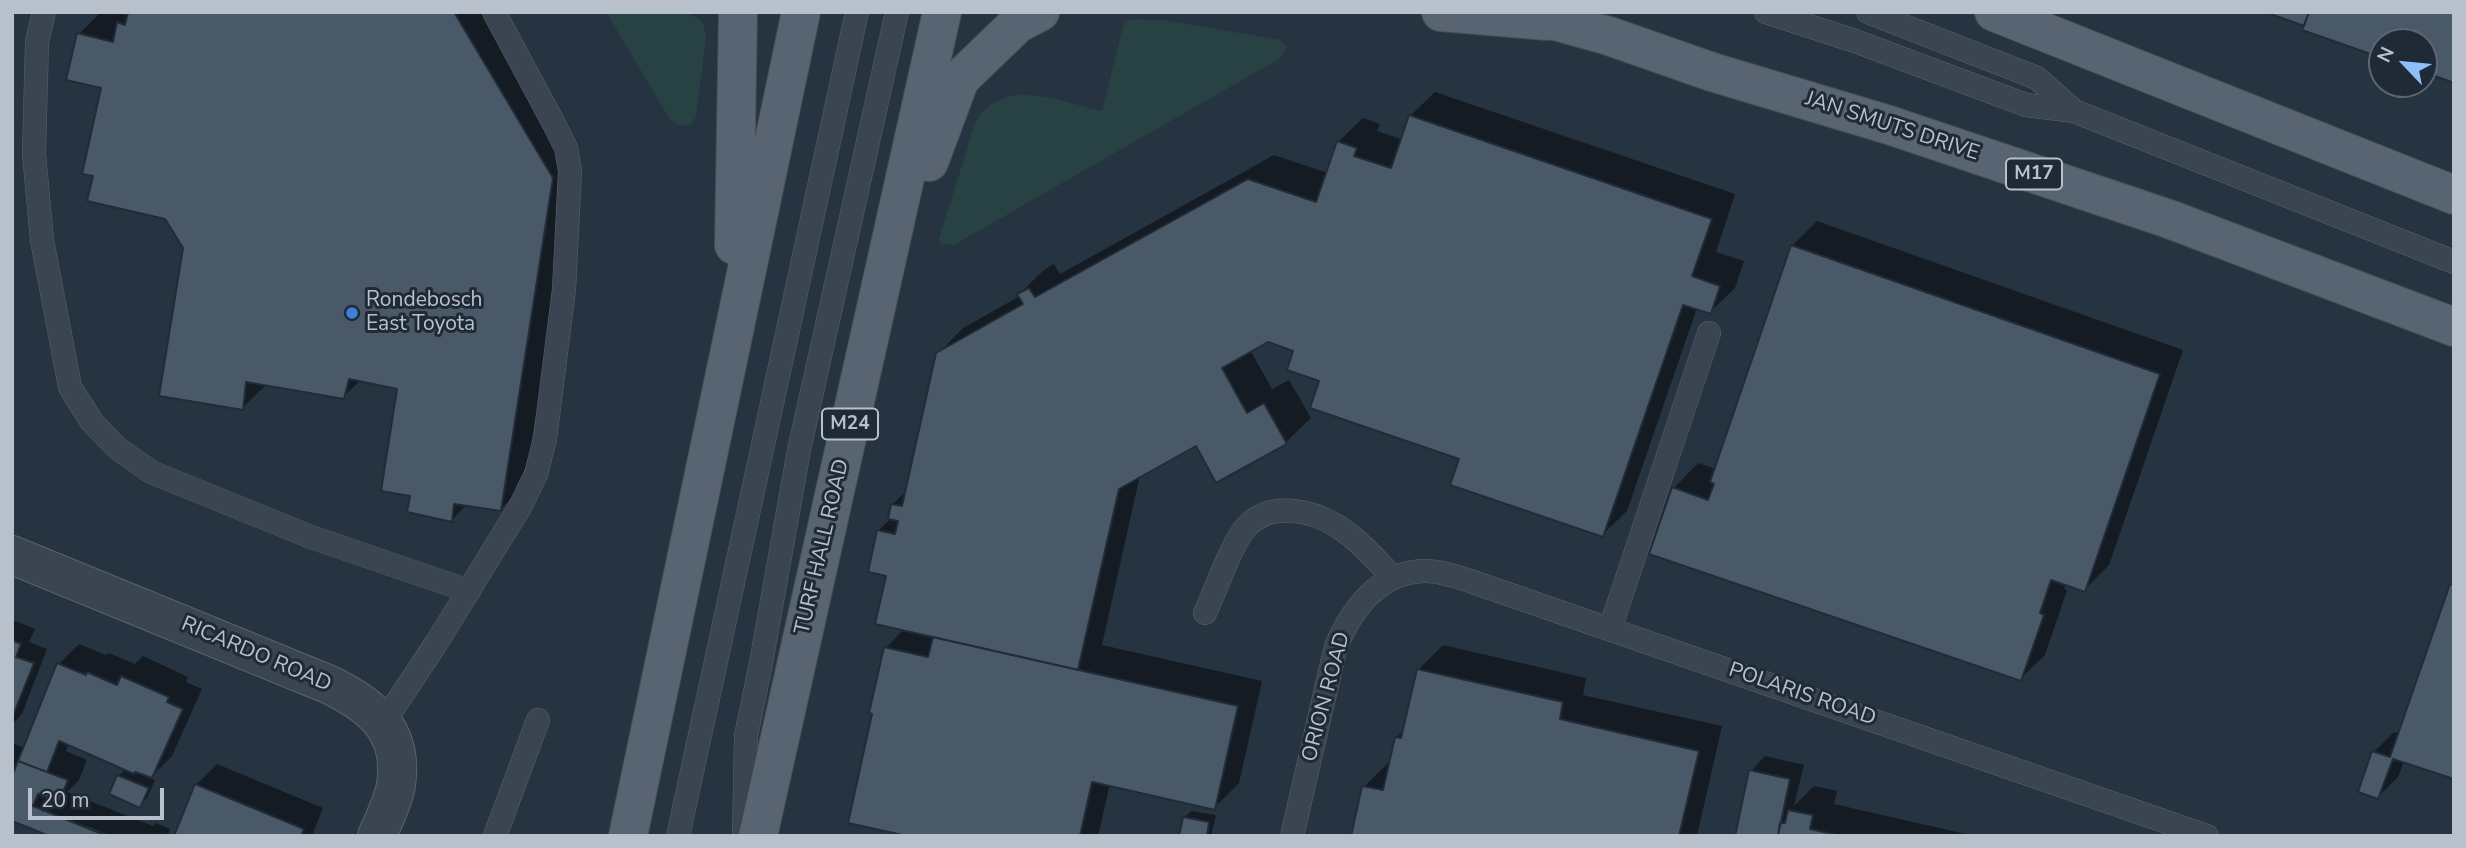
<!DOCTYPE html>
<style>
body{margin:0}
#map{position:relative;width:2466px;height:848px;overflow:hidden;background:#263341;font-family:"Nunito Sans",sans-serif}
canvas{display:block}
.frame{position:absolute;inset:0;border:14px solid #b7c0cb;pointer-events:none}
.north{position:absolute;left:2368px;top:28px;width:70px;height:70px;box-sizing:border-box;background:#1f2a36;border:2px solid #5c6672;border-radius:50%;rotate:296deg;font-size:19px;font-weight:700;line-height:28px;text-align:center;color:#b7c0cb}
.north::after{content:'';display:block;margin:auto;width:24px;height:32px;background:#8fbef8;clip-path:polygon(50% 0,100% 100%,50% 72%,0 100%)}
.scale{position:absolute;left:28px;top:788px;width:136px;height:32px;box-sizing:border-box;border:4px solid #b7c0cb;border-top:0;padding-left:9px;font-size:21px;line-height:24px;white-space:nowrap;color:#b7c0cb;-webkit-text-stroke:5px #1f2a36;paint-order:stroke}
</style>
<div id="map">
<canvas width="2466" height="848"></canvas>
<div class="frame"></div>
<div class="north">N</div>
<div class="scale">20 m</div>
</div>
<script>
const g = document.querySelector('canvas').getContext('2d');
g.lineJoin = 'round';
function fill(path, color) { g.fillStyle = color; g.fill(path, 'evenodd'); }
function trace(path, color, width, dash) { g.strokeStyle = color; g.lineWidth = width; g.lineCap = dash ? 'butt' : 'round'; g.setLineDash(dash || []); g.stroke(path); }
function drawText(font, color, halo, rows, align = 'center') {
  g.font = font + ' "Nunito Sans",sans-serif'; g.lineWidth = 6; g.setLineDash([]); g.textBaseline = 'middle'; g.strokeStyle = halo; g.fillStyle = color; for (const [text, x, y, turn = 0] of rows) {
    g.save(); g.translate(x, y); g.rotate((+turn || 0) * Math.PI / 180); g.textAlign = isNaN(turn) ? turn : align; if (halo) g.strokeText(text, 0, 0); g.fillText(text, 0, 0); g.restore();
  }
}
fill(new Path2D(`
 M 606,12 C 629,12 679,6 697,18 C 705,23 705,30 706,38 L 696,117 L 691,124 C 680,127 675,125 668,116 Z
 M 1132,19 L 1164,20 L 1281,40 L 1287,47 L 1279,59 L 956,244 L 941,244 L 939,239 L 975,123 C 1003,74 1058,102 1102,111 L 1123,27 L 1125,21 Z`), '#284142');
fill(new Path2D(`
 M 101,12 L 127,15 L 130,12 L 493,12 L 577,153 L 525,484 L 501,509 L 467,504 L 452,520 L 412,494 L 399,388 L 361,380 L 343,397 L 267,384 L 242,408 L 185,247 L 166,218 L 95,174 L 103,87 L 79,34 Z
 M 1435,92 L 1735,194 L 1716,252 L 1744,261 L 1735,288 L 1710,312 L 1697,308 L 1627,511 L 1602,535 L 1321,379 L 1295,350 L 1268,340 L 1250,350 L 1272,389 L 1289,380 L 1311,418 L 1286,442 L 1217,481 L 1196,443 L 1140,475 L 1102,645 L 1262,681 L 1239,783 L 1214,808 L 1110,784 L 1098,836 L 915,836 L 886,648 L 904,629 L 878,531 L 890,519 L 893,504 L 907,490 L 938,354 L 963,328 L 1020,296 L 1019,294 L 1044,270 L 1054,264 L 1060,274 L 1274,155 L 1328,173 L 1338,142 L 1363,118 L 1380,124 L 1377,131 L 1401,139 L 1410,116 Z
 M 1817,221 L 2183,350 L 2109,565 L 2084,590 L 2066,583 L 2064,589 L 2067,590 L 2045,655 L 2020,679 L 1674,488 L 1698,463 L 1716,469 L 1792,246 Z
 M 2454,583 L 2454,778 L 2404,761 L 2398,777 L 2378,797 L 2374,752 L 2394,732 L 2400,734 Z
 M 12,620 L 35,629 L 29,642 L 47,649 L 22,714 L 12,724 Z
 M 79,644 L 106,655 L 109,653 L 135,664 L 143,656 L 188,677 L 186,682 L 202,689 L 172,756 L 150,778 L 155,780 L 147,798 L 140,806 L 112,793 L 119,776 L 126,768 L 69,743 L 66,751 L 87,760 L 79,780 L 67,792 L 153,826 L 156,823 L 170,829 L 168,836 L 112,836 L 87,826 L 87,829 L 12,819 L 12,743 L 25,748 L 59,664 Z
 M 1443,645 L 1586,678 L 1583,695 L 1722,726 L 1697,836 L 1353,836 L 1364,787 L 1389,762 L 1391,763 L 1396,738 L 1405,729 L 1418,670 Z
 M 1765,756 L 1804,765 L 1794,806 L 1814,786 L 1837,791 L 1834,804 L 1974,836 L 1736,836 L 1751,771 Z
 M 217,764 L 323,808 L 312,836 L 176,836 L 196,785 Z
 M 1191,811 L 1216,815 L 1211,836 L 1180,836 L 1184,818 Z`), '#0007');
const building = new Path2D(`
 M 128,12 L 454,12 L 553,178 L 501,511 L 454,504 L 452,522 L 407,512 L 410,496 L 381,491 L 397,389 L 349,379 L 344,399 L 246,382 L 243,410 L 159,396 L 183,248 L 165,219 L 87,201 L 93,176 L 82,174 L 101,88 L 66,80 L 77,33 L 113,42 L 117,22 L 125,25 Z
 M 2265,12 L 2309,12 L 2304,26 Z
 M 2309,12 L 2454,12 L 2454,83 L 2424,72 L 2424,42 L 2382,42 L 2382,58 L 2302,30 Z
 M 1409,115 L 1712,219 L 1692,276 L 1720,286 L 1711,314 L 1683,305 L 1603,537 L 1450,485 L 1459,459 L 1310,408 L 1319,381 L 1287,370 L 1293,351 L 1268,342 L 1222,368 L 1247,413 L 1264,403 L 1287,444 L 1216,483 L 1196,446 L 1119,489 L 1078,670 L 875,624 L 886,576 L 868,572 L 877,530 L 895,534 L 898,521 L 888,519 L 891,504 L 902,506 L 936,353 L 1023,304 L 1017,294 L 1029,288 L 1035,297 L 1248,179 L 1316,202 L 1337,141 L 1357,148 L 1354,156 L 1391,168 Z
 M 1791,245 L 2160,374 L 2085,592 L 2051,580 L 2040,613 L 2044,615 L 2021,681 L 1649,554 L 1672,487 L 1708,500 L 1714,484 L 1710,482 Z
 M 2450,584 L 2454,585 L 2454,779 L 2393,759 L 2378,799 L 2358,792 L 2372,751 L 2390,757 Z
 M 933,637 L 1238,706 L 1215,810 L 1092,782 L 1080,836 L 907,836 L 848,823 L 872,714 L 869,713 L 884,647 L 928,657 Z
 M 12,640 L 21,644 L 16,657 L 34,663 L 12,718 Z
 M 57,663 L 86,675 L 87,672 L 117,685 L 121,676 L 169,697 L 167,702 L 183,709 L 152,778 L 135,772 L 134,774 L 59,741 L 47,772 L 18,761 Z
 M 1417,669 L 1563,702 L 1560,719 L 1699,751 L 1679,836 L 1351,836 L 1362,786 L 1383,790 L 1395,737 L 1401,738 Z
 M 18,761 L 68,780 L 59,802 L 38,794 L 33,806 L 107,836 L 49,836 L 12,821 L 12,776 Z
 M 1749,770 L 1790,779 L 1778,836 L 1735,836 Z
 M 117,775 L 149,788 L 140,808 L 109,794 Z
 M 195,784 L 304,829 L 301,836 L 174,836 Z
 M 1788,810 L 1813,815 L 1810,829 L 1842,836 L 1778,836 L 1780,823 L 1785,823 Z
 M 1183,817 L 1209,822 L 1207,836 L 1179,836 Z`);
fill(building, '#4a5967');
trace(building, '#212c38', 2);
const service = new Path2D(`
 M 44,12 L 37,42 L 34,154 L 42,240 L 70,387 L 92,422 L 117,448 L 151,472 L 311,537 L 469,591
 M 1766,12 L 1855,41 L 2026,105 L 2074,111 L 2454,262
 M 1868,12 L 2037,78 L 2074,111
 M 1205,613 C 1216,590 1231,544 1247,526 C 1271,501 1311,510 1337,526 C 1358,539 1376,560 1393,577
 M 1610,629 L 1709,333
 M 384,722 L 437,642 L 520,507 L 536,474 L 545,439 L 564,289 L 570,171 L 566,148 L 554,124 L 494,12
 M 495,836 L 538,720
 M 678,836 L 857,12
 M 744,836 L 746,736 L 761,663 L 799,450 L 897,12
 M 1292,836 L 1336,646 C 1353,607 1379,572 1425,571 C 1441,571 1458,577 1473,582 L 2207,836`);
const minor = new Path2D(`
 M 12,555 L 330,685 C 373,706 404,731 396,785 C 393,802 384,819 377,836`);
const primary = new Path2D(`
 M 1441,12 L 1547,21
 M 1523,12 L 1609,36 L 1712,72 L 1889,125 L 2169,219 L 2454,327
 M 1994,12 L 2454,195
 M 929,162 L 960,79 L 1017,24 L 1040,12
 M 734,245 L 738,12
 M 628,836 L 801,12
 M 758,836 L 942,12`);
trace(service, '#58636e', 24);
trace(minor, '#58636e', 40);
trace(primary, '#444e5a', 40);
trace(service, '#3a4551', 23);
trace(minor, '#3a4551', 38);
trace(primary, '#586471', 38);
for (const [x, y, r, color] of [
 [352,313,7,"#3f7fe0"]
]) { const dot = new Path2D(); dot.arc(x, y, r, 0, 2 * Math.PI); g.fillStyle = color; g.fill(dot); trace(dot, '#1f2a36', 2.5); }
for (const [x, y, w] of [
 [2034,174,56],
 [850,424,56]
]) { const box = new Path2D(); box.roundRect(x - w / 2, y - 15.5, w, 31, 5); g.fillStyle = '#1f2a36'; g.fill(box); trace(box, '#b7c0cb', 2); }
drawText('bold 19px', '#b7c0cb', null, [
 ["M17",2034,174],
 ["M24",850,424]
]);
drawText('21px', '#b7c0cb', '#1f2a36', [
 ["JAN SMUTS DRIVE",1892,127,18],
 ["TURF HALL ROAD",823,547,-77],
 ["RICARDO ROAD",256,655,23],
 ["POLARIS ROAD",1802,695,19],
 ["ORION ROAD",1327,697,-75]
]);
drawText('21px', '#b7c0cb', '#1f2a36', [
 ["Rondebosch",366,301],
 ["East Toyota",366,325]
], 'left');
</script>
